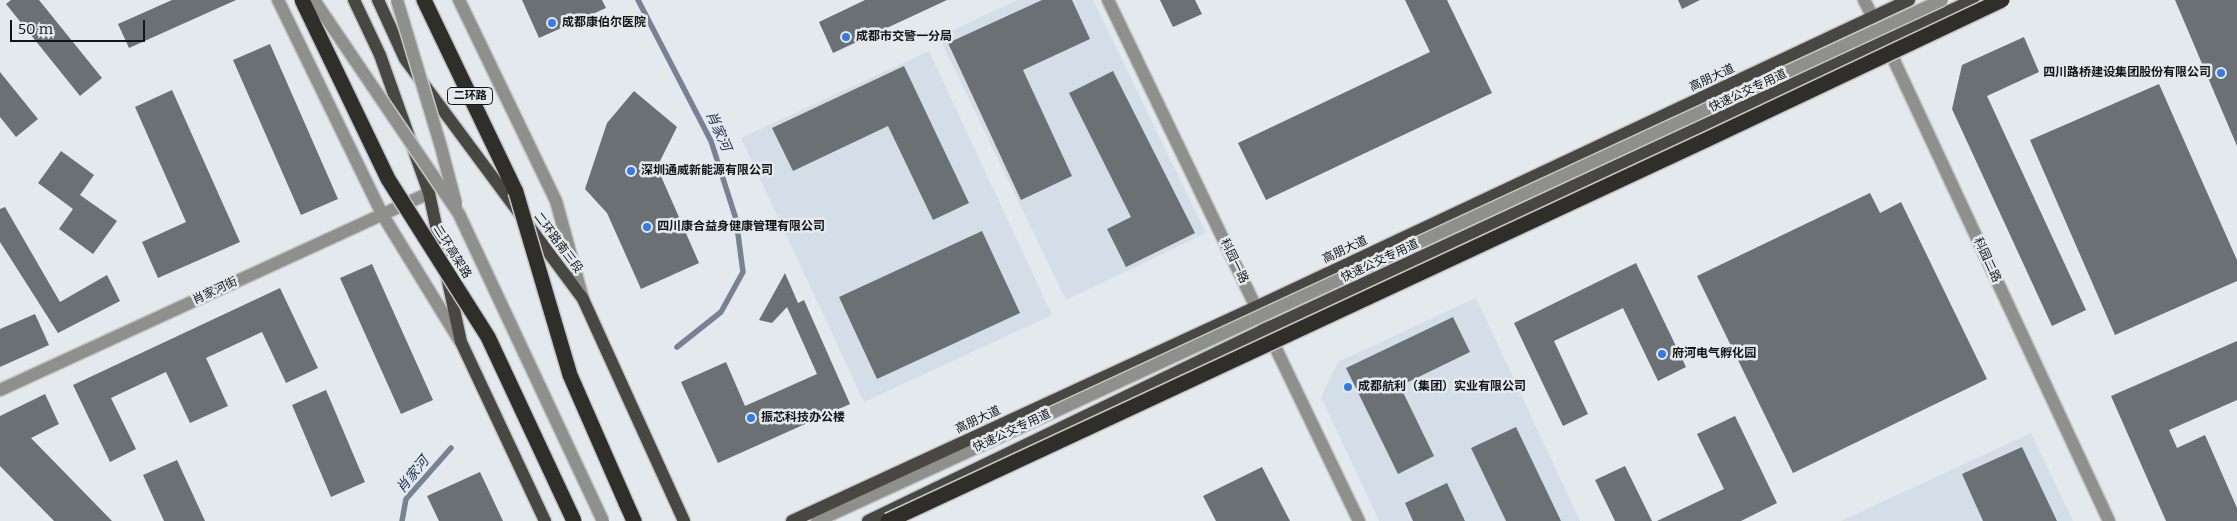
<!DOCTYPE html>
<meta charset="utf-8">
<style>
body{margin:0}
#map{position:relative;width:2237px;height:521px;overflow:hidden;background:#e4e9ee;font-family:Bitter,serif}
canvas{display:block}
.scale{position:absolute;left:10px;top:20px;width:135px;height:22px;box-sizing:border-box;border:2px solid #121416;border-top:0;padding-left:6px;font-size:15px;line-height:18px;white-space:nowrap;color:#121416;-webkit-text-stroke:4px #e4e9ee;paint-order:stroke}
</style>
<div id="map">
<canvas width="2237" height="521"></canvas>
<div class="scale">50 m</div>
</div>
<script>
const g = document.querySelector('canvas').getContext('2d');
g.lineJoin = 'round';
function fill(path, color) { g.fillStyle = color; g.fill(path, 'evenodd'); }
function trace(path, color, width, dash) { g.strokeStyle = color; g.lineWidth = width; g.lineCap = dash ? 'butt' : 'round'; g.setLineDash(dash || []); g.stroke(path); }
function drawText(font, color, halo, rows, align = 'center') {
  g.font = font + ' Bitter,"Noto Sans SC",serif'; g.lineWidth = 5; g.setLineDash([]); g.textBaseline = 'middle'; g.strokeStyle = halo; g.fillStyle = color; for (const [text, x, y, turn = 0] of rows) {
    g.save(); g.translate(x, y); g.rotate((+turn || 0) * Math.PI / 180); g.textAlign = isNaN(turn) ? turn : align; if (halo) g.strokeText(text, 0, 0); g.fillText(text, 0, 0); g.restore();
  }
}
fill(new Path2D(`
 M 1017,0 L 1093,0 L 1206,233 L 1066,300 L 939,37 Z
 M 929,51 L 1052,315 L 864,402 L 741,138 Z
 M 1476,298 L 1580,521 L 1379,521 L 1321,397 L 1338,362 Z
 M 2031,433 L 2073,521 L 1841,521 Z`), '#d3dee8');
trace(new Path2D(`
 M 638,0 L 711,141 L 736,219 L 743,272 L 721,312 L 677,347
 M 402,521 L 406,499 L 451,448`), '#778295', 5.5);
fill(new Path2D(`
 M 11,0 L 39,0 L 102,78 L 80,96 L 6,4 Z
 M 172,0 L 236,0 L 129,48 L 118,24 Z
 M 522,0 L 602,0 L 606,8 L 539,38 Z
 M 865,0 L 947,0 L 833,53 L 819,22 Z
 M 1042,0 L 1072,0 L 1090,39 L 1023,70 L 1072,176 L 1021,200 L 948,43 Z
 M 1160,0 L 1195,0 L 1202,14 L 1173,27 Z
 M 1405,0 L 1447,0 L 1492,93 L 1266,200 L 1238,143 L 1430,52 Z
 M 1678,0 L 1700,0 L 1682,9 Z
 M 2175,0 L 2237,0 L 2237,146 Z
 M 2024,37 L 2039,72 L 1987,96 L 2086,310 L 2052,326 L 1952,109 L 1962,65 Z
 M 270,44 L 338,199 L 301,215 L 233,60 Z
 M 904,66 L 969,203 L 933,220 L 888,126 L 793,171 L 772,128 Z
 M 1113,71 L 1195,233 L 1126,267 L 1107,229 L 1131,217 L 1069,93 Z
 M 0,72 L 38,119 L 16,137 L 0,117 Z
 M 2159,84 L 2237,260 L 2237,281 L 2115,335 L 2030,140 Z
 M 172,90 L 240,242 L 158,278 L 142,242 L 186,222 L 135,107 Z
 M 634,91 L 677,127 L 657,167 L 699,263 L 641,289 L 607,213 L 585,189 L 607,123 Z
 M 61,151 L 94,175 L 80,195 L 117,221 L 93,254 L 59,229 L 73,209 L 38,183 Z
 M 1870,193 L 1880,213 L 1901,202 L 1987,379 L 1793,473 L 1697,276 Z
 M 5,207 L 60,302 L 107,275 L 120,301 L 58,333 L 0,242 L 0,209 Z
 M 982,231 L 1020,313 L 877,379 L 839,297 Z
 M 1636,263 L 1686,367 L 1658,381 L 1623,308 L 1554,341 L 1588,414 L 1563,426 L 1514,323 Z
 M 372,264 L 433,400 L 401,414 L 340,278 Z
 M 785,273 L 798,303 L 804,300 L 850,404 L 718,463 L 681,382 L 726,362 L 745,406 L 817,374 L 787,307 L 772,323 L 759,320 Z
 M 280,288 L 318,368 L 286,383 L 262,332 L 206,358 L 228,406 L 190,423 L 166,372 L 111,398 L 136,449 L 110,462 L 73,385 Z
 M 35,314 L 49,345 L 0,367 L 0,329 Z
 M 1453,317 L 1470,352 L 1400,386 L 1434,456 L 1398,474 L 1346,368 Z
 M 2237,341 L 2237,400 L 2169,430 L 2177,448 L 2205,435 L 2237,508 L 2237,521 L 2166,521 L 2111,396 Z
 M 326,390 L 365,482 L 331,497 L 292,405 Z
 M 45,394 L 59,424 L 31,438 L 112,521 L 54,521 L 0,466 L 0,416 Z
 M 1735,416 L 1777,503 L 1741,521 L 1657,521 L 1724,489 L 1697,434 Z
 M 1516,427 L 1561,521 L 1506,521 L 1471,448 Z
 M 2022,447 L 2057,521 L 1983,521 L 1962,474 Z
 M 177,460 L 205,521 L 164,521 L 143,475 Z
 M 1625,466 L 1652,521 L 1615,521 L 1595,480 Z
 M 1262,467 L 1290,521 L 1216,521 L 1203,496 Z
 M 480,472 L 503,521 L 439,521 L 427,496 Z
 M 1447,483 L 1465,521 L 1413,521 L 1405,503 Z`), '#6b7074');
const minor = new Path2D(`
 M 278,0 L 382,214 L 460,341
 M 459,0 L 556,201 L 583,299
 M 1108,0 L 1359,521
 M 1864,0 L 1885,41 L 2109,521
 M 0,390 L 429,193
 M 817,521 L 1017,429`);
const major = new Path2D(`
 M 354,0 L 380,55 L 429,193 L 461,342 L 545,521
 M 378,0 L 405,59 L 583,299 L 684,521
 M 792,521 L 1256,307 L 1909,0
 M 868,521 L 1266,329 L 1973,0`);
const highway = new Path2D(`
 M 424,0 L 516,192
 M 626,503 L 634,521`);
trace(minor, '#c2c7cb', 15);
trace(major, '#c2c7cb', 15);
trace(highway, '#c2c7cb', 18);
trace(minor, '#8f8f8c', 12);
trace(major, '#484742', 12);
trace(highway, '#302e29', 15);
const minorBridge = new Path2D(`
 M 314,0 L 459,214 L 603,521
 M 397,0 L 441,147 L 456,204
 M 1017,429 L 1942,0`);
const highwayBridge = new Path2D(`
 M 302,0 L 388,179 L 488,337 L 574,521
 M 516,192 L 570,375 L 626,503
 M 888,521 L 1706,140 L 2002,0`);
trace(minorBridge, '#c2c7cb', 15, []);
trace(highwayBridge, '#c2c7cb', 18, []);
trace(minorBridge, '#8f8f8c', 12);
trace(highwayBridge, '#302e29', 15);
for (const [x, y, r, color] of [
 [552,23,5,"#337ae7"],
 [846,37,5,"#337ae7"],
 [2221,73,5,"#337ae7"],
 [631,171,5,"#337ae7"],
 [647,227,5,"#337ae7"],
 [1662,354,5,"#337ae7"],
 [1348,387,5,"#337ae7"],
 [751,418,5,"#337ae7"]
]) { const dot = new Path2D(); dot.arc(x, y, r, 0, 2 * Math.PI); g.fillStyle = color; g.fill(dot); trace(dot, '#e4e9ee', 2); }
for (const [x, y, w] of [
 [470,96,45]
]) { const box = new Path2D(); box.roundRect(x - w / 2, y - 8.5, w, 17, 4); g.fillStyle = '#e4e9ee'; g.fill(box); trace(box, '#121416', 1); }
drawText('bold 11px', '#121416', null, [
 ["二环路",470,96]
]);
drawText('bold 12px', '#121416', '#e4e9ee', [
 ["成都康伯尔医院",562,23],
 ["成都市交警一分局",856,37],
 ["四川路桥建设集团股份有限公司",2211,73,"right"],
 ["深圳通威新能源有限公司",641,171],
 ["四川康合益身健康管理有限公司",657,227],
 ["府河电气孵化园",1672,354],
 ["成都航利（集团）实业有限公司",1358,387],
 ["振芯科技办公楼",761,418]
], 'left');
drawText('12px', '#121416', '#e4e9ee', [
 ["高朋大道",1712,78,-25],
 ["快速公交专用道",1748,91,-25],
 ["二环路南三段",558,243,53],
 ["高朋大道",1345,250,-25],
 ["二环高架路",452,252,58],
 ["科园二路",1987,260,65],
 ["科园一路",1234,261,64],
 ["快速公交专用道",1380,261,-25],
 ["肖家河街",215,291,-25],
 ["高朋大道",978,420,-25],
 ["快速公交专用道",1012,431,-25]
]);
drawText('italic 14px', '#1d3155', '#e4e9ee', [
 ["肖家河",718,131,66],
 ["肖家河",413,475,-51]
]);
</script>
